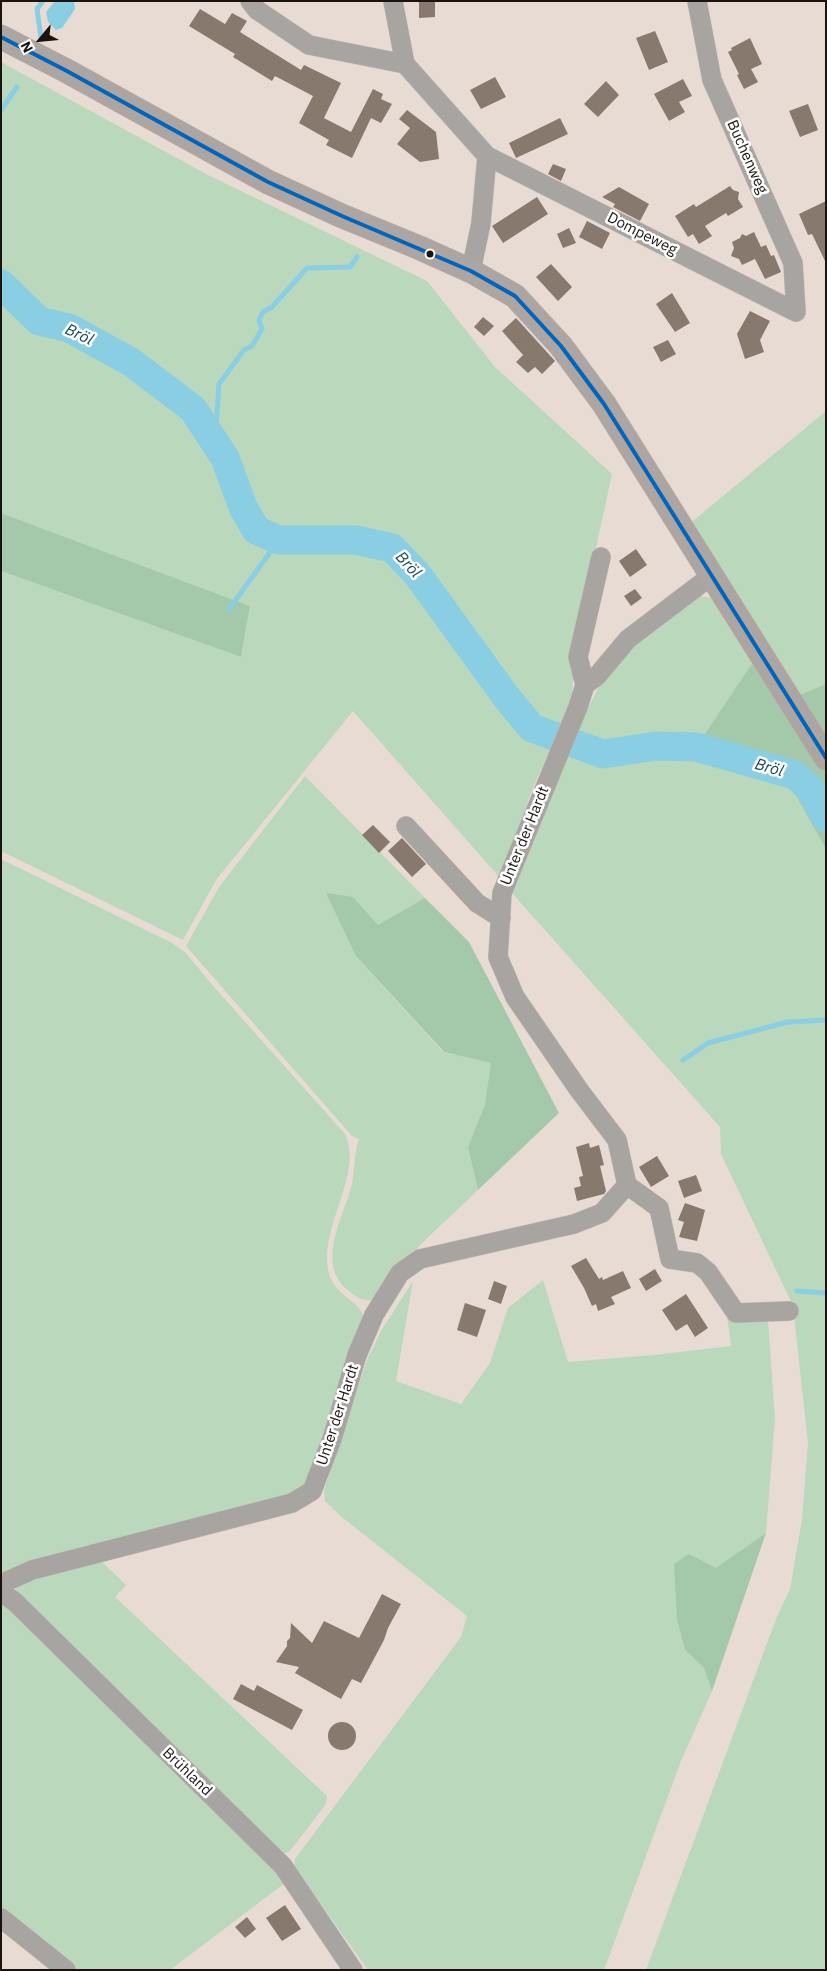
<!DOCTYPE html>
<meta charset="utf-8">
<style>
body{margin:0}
#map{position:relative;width:827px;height:1971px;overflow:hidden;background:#e8dbd3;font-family:"IBM Plex Sans",sans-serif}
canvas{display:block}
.frame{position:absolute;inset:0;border:2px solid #1b140e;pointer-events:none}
.north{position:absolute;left:15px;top:15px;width:50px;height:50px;-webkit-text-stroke:4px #fff;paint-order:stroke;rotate:242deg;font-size:14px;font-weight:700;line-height:20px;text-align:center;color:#1b140e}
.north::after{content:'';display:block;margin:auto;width:18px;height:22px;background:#1b140e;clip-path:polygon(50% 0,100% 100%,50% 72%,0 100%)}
</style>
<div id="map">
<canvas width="827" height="1971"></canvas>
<div class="frame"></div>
<div class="north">N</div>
</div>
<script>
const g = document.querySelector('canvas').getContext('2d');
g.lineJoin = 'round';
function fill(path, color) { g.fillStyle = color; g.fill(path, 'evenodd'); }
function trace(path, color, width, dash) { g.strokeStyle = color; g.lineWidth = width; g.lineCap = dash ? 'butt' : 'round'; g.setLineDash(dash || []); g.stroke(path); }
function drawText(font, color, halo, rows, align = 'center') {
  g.font = font + ' "IBM Plex Sans",sans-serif'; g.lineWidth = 5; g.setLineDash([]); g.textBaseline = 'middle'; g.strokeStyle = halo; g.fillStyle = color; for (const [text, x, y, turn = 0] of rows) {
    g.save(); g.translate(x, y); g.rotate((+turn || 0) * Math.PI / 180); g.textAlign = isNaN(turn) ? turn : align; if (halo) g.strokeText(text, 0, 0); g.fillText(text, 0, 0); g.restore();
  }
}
fill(new Path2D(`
 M 1,62 L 208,175 L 427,281 L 495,367 L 612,474 L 575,644 L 572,699 L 530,795 L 501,879 L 353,711 L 216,880 L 183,940 L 1,851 L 1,571 L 241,657 L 250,606 L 1,513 Z
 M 826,411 L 826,684 L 797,696 L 688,525 Z
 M 699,596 L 712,598 L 755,659 L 700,741 L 714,767 L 753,771 L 791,787 L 826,849 L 826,1970 L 646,1970 L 776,1619 L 790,1589 L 802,1519 L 808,1443 L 793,1306 L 721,1154 L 720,1127 L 512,893 L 529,840 L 569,745 L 606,673 L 633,644 Z
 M 305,776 L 425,898 L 378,926 L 353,897 L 356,956 L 443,1052 L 492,1063 L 485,1104 L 468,1147 L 478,1190 L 420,1245 L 391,1281 L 373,1300 C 362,1301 357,1298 349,1291 C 314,1264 344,1217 352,1184 C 355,1169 354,1153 359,1139 L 352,1136 L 186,946 L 219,887 Z
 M 1,859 L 170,942 L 186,953 L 214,987 L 345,1134 C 346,1138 349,1143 349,1148 C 355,1188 315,1238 331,1279 C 336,1291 348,1297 357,1306 C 361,1310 363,1315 366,1319 L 308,1486 L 294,1493 L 1,1576 Z
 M 543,1280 L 568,1362 L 654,1355 L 731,1346 L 727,1316 L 768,1321 L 775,1418 L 766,1533 L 716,1569 L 689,1554 L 677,1620 L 685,1650 L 704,1668 L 712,1691 L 681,1761 L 604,1970 L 368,1970 L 294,1867 L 295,1859 L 461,1637 L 467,1616 L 343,1518 L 325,1501 L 324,1490 L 367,1360 L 381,1331 L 413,1281 L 396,1381 L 461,1404 L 490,1363 L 508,1308 Z
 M 99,1559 L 126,1585 L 115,1597 L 327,1796 L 326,1804 L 290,1851 L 284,1854 L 15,1593 L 16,1585 L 23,1581 Z
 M 1,1599 L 289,1880 L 170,1970 L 70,1970 L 1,1912 Z`), '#bad8bc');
fill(new Path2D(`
 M 1,513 L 250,606 L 241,657 L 1,571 Z
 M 755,659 L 826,770 L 826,849 L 791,787 L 753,771 L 714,767 L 702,758 L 700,741 Z
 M 826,684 L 826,740 L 797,696 Z
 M 326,893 L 353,897 L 378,925 L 425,898 L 469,942 L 559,1113 L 478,1190 L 468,1147 L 485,1104 L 491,1063 L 444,1052 L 356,956 Z
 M 766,1533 L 712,1691 L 704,1668 L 685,1650 L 677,1620 L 674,1564 L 689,1554 L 716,1568 Z`), '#a4c9aa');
fill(new Path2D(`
 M 55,1 L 74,1 L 75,9 L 62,28 L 56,30 L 48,22 L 46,12 Z`), '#89cee3');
trace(new Path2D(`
 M 41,38 L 37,9 L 43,1
 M 1,110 L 17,87
 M 215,442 L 219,384 L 244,350 L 252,346 L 262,329 L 259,320 L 263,312 L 272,307 L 307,268 L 350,267 L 357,257
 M 229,609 L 279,540
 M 683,1060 L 708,1043 L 788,1022 L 826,1020
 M 797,1291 L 826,1293`), '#89cee3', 5);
trace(new Path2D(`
 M 1,284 L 39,321 L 69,328 L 131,362 L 193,409 L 225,458 L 243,507 L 256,530 L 279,540 L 356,540 L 392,548 L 417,574 L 507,698 L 532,728 L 603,754 L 656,746 L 696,747 L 795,775 L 810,789 L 826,818`), '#89cee3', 29);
fill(new Path2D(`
 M 419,1 L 435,1 L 435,17 L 419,18 Z
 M 200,9 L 225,24 L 232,13 L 247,21 L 240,32 L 301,70 L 304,65 L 341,83 L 324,118 L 351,132 L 373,89 L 383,94 L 381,99 L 392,104 L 381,123 L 371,118 L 352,158 L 326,145 L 329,140 L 299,123 L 313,96 L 275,76 L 272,81 L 233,57 L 235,54 L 189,26 Z
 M 655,31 L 668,62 L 649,70 L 636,38 Z
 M 750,38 L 762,64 L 751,69 L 758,82 L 744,89 L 737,75 L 739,74 L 728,52 L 732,50 L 731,48 Z
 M 495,77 L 506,97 L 481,109 L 470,90 Z
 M 683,79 L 692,96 L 679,102 L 685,112 L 669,121 L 654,94 Z
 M 606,81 L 619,95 L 598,117 L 584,104 Z
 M 808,104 L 818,130 L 800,137 L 789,111 Z
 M 407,110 L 436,132 L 439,159 L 420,162 L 397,144 L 410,128 L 399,119 Z
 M 560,118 L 568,134 L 516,158 L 509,143 Z
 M 553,164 L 566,169 L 561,181 L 548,174 Z
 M 730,186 L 733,190 L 739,192 L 738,199 L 743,207 L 728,216 L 726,213 L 705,226 L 712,236 L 699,244 L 693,234 L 688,237 L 675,216 L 694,204 L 696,207 Z
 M 619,187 L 649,204 L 640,221 L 613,207 L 615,204 L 602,197 Z
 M 537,197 L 548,214 L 503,243 L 492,226 Z
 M 826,201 L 826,263 L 812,234 L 808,235 L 799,214 Z
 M 587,221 L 610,233 L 602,249 L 579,237 Z
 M 569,228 L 576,243 L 563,248 L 557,234 Z
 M 754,232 L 761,247 L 766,245 L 771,256 L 774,255 L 781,272 L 765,279 L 755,259 L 742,265 L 739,259 L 731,256 L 734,248 L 732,242 L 740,238 L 742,234 L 746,236 Z
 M 551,264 L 572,287 L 558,301 L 536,277 Z
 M 672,293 L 690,323 L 675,332 L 656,304 Z
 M 750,311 L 770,321 L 760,340 L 764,352 L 745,359 L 737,334 Z
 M 483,317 L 494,326 L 484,336 L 474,327 Z
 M 516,318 L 555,361 L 542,374 L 535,367 L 528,373 L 516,362 L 523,355 L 502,331 Z
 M 668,340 L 676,354 L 661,362 L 653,347 Z
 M 636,549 L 647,565 L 630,577 L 619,561 Z
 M 635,589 L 642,598 L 631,606 L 624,596 Z
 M 373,825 L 390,842 L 379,853 L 362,835 Z
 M 402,838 L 426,864 L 412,877 L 388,851 Z
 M 589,1143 L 590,1148 L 599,1145 L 604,1165 L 600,1166 L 606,1191 L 604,1194 L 577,1201 L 574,1188 L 581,1186 L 579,1177 L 583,1176 L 576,1147 Z
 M 657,1156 L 669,1176 L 651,1187 L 639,1167 Z
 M 696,1175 L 702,1191 L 684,1198 L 678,1181 Z
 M 685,1203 L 705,1210 L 697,1241 L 679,1237 L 684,1222 L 678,1220 Z
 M 586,1258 L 599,1279 L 602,1277 L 603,1280 L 623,1271 L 631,1288 L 611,1297 L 615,1304 L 598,1311 L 596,1304 L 592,1306 L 584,1288 L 571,1266 Z
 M 655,1269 L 662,1281 L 646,1291 L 639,1279 Z
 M 494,1281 L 507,1286 L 501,1304 L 488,1299 Z
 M 686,1294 L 708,1328 L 695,1337 L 687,1324 L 676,1331 L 662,1310 Z
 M 465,1303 L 486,1310 L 477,1337 L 457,1330 Z
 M 382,1594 L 401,1604 L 388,1628 L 384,1640 L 361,1683 L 352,1679 L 341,1699 L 295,1673 L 299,1667 L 276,1662 L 287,1646 L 287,1641 L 290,1638 L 291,1623 L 312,1643 L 324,1621 L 359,1638 Z
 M 241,1684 L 254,1691 L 257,1685 L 303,1710 L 292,1730 L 233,1699 Z
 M328 1736a14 14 0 1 1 28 0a14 14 0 1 1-28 0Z
 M 285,1905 L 301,1929 L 282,1941 L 266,1918 Z
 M 247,1917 L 256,1929 L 245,1938 L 235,1927 Z`), '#88796e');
const minor = new Path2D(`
 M 250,1 L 257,10 L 309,45 L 405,64
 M 393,1 L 405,64 L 487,156 L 481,223 L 471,271
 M 697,1 L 712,80 L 793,263 L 796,312
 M 487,156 L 796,312
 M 585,685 L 578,657 L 601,557
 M 406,826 L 477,903 L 501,918
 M 627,1185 L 659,1208 L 670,1259 L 697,1263 L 708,1272 L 736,1313 L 789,1311
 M 1,1584 L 32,1570 L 292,1503 L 312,1491 L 332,1439 L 357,1355 L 374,1315 L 400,1273 L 420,1259 L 574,1224 L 602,1213 L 627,1185 L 617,1140 L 579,1090 L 515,997 L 498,957 L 502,893 L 578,707 L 585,685 L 597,676 L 628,639 L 711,576
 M 1,1592 L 15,1602 L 283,1866 L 353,1970
 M 1,1918 L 66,1970`);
const major = new Path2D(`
 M 1,37 L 65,70 L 268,182 L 342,216 L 420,248 L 471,271 L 515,296 L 561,346 L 604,404 L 826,758`);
trace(minor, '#c1b8b1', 20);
trace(major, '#c1b8b1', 25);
trace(minor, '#a8a4a1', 19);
trace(major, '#aca5a1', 24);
trace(new Path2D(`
 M 1,37 L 65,70 L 268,182 L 342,216 L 471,271 L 515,296 L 561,346 L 604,404 L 826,758`), '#0065bd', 4);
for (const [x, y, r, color] of [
 [430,254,4.5,"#1b140e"]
]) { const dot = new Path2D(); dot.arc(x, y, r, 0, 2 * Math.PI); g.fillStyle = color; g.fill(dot); trace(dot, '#fff', 2); }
drawText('15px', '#1b140e', '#fff', [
 ["Buchenweg",747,157,66],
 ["Dompeweg",642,234,27],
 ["Unter der Hardt",525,836,-68],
 ["Unter der Hardt",338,1415,-72],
 ["Brühland",187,1772,44]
]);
drawText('italic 16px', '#164553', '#fff', [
 ["Bröl",79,335,25],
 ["Bröl",408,565,47],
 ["Bröl",769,768,16]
]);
</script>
